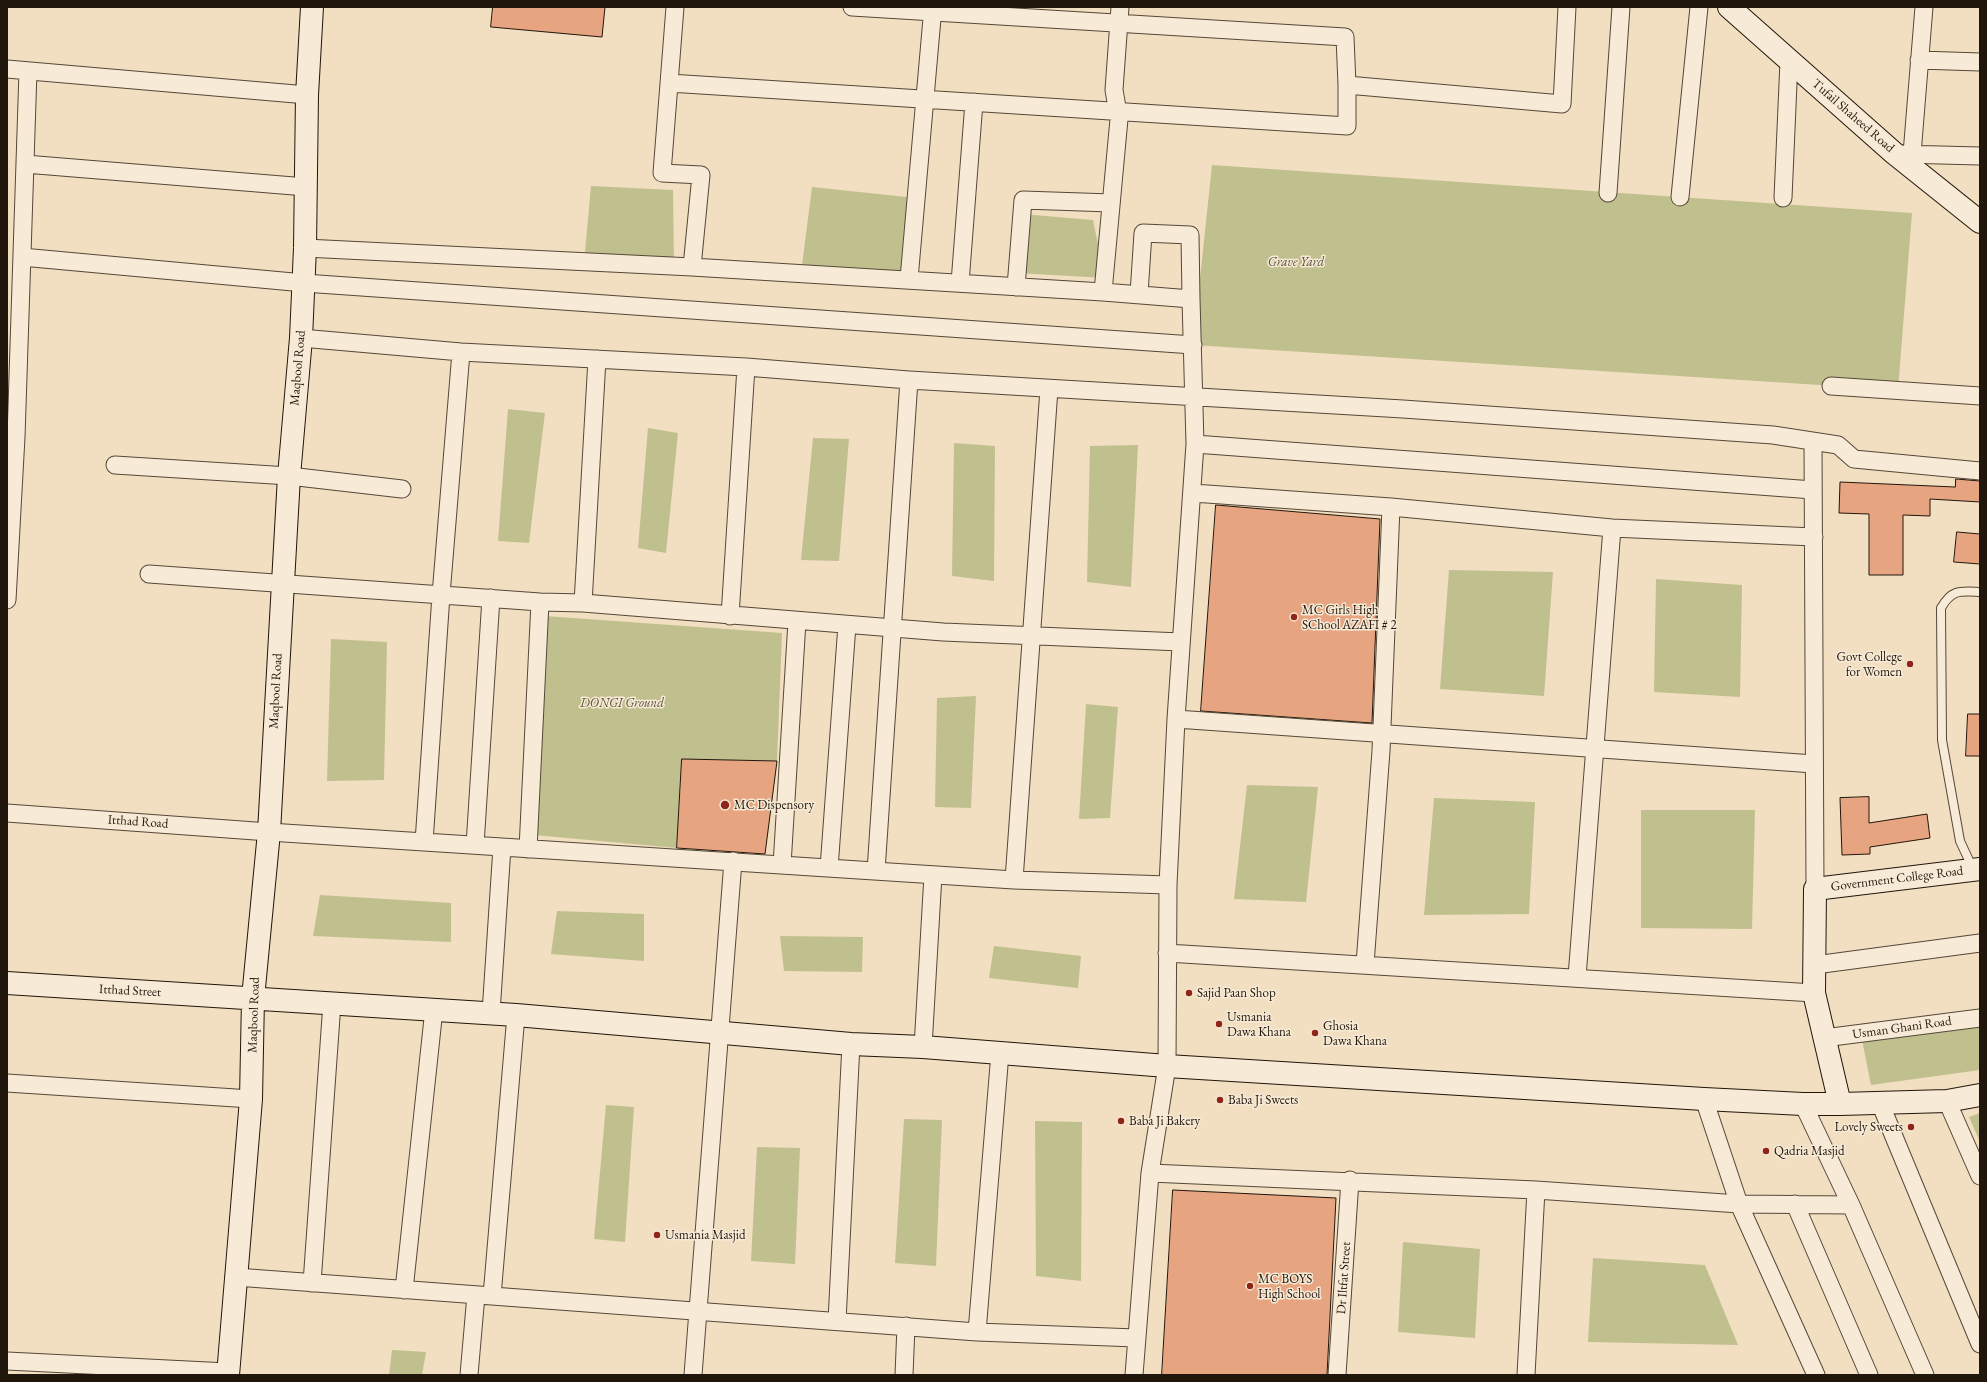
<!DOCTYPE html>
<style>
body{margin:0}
#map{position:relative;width:1987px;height:1382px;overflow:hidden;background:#f2dec0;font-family:"EB Garamond",serif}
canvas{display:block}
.frame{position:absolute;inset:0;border:8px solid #21160b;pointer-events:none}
</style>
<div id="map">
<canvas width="1987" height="1382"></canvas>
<div class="frame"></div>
</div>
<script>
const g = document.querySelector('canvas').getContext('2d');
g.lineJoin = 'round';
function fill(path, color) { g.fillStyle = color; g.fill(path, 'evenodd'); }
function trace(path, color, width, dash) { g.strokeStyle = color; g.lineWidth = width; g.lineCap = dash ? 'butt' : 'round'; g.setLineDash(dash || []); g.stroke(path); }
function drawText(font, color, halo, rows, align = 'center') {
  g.font = font + ' "EB Garamond",serif'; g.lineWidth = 3; g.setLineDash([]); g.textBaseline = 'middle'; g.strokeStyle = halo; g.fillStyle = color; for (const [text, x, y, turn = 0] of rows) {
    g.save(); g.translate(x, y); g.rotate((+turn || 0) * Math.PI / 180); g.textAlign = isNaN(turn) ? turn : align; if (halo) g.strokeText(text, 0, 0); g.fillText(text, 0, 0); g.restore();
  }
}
fill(new Path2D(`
 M 1212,165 L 1912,213 L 1898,390 L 1193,345 Z
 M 591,186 L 673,190 L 674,266 L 584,263 Z
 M 812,187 L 916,198 L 909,279 L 801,273 Z
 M 1022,214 L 1093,220 L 1105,278 L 1017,273 Z
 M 508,409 L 545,413 L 529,543 L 498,541 Z
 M 648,428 L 678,433 L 666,553 L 638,548 Z
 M 813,438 L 849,439 L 839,561 L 801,560 Z
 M 954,443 L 995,446 L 994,581 L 952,576 Z
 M 1138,445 L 1131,587 L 1087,582 L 1090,446 Z
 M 1449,570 L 1553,572 L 1544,696 L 1440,689 Z
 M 1656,579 L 1742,585 L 1740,697 L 1654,692 Z
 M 545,616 L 782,633 L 777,761 L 682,759 L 677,848 L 534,835 Z
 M 331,639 L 387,642 L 384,780 L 327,781 Z
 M 976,696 L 971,808 L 935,807 L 937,698 Z
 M 1086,704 L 1118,707 L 1110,818 L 1079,819 Z
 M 1247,785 L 1318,787 L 1306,902 L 1234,899 Z
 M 1434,798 L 1535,802 L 1529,914 L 1424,915 Z
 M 1641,810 L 1755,810 L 1752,929 L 1641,928 Z
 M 320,895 L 451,903 L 451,942 L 313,936 Z
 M 557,911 L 644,914 L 644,961 L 551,954 Z
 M 780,936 L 863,937 L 862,972 L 784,971 Z
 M 994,946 L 1081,956 L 1078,988 L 989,978 Z
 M 1980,1025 L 1980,1070 L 1871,1085 L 1862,1040 Z
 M 606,1105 L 634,1107 L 625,1242 L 594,1239 Z
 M 1980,1113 L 1980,1142 L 1969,1117 Z
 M 904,1119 L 942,1120 L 936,1266 L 895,1263 Z
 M 1035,1121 L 1082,1122 L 1081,1281 L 1036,1276 Z
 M 757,1147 L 800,1148 L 795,1264 L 751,1261 Z
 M 1403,1242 L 1480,1249 L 1475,1338 L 1398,1332 Z
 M 1593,1258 L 1705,1265 L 1738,1345 L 1588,1342 Z
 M 392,1350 L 426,1352 L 422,1375 L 389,1375 Z`), '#c0c08e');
const building = new Path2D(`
 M 493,7 L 605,7 L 602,37 L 491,27 Z
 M 1956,479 L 1980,481 L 1980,502 L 1930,499 L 1930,516 L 1903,515 L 1903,575 L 1869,575 L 1869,514 L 1839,513 L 1840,482 L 1955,487 Z
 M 1216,505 L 1380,519 L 1372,723 L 1201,711 Z
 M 1957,532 L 1980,534 L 1980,564 L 1954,562 Z
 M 1968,714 L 1980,714 L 1980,756 L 1966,756 Z
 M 682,759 L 777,761 L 765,854 L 677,848 Z
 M 1869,797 L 1869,823 L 1927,814 L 1930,838 L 1870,847 L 1870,854 L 1842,855 L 1840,798 Z
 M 1173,1190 L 1336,1198 L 1327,1375 L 1162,1375 Z`);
fill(building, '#e6a481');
trace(building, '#21160b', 1);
const lane = new Path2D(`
 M 1973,869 L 1960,841 L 1942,740 L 1941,608 C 1952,589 1960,591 1980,592`);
const street = new Path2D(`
 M 852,7 L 1345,37 L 1347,85 L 1562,104 L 1567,7
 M 1120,7 L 1114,90 L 1119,119 L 1103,292 L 1191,299 L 1195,444 L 1176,719 L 1168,885
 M 1919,60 L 1980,62
 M 7,69 L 307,95
 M 669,83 L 1347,126 L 1347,85
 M 1900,154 L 1980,156
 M 1912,154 L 1924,7
 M 25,164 L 306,187
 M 1608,193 L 1621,7
 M 1680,197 L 1699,7
 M 1783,198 L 1789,61
 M 305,248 L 692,267 L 701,175 L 662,173 L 675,7
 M 22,257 L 304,283 L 1193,345
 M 692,267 L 1103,292
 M 909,279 L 933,7
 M 960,283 L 974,102
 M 1016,287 L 1023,200 L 1111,203
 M 1139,294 L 1143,233 L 1190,235 L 1191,299
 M 301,338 L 461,352 L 746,367 L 909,380 L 1403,409 L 1773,435 L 1838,445 L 1854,459 L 1980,471
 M 1831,386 L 1980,396
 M 1813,441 L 1815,889
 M 1195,444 L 1813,490
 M 115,465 L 289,476 L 402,489
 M 1193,493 L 1391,507 L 1612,528 L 1814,537
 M 149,574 L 540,602 L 583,603 L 943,632 L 1181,642
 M 7,600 L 16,437 L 28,71
 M 583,603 L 597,359
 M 730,616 L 746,367
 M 1176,719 L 1814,764
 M 7,813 L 269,832 L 1014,880 L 1168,885 L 1167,1066 L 1150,1173 L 1134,1375
 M 424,842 L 441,595 L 461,352
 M 475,845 L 491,598
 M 528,849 L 540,602
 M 782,865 L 797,621
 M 829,868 L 847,625
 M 876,871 L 909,380
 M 1014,880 L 1049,389
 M 1167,953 L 1814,993
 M 1365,964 L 1381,751 L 1391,507
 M 1815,965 L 1980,943
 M 1577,977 L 1612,528
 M 491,1013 L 502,847
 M 1824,1038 L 1980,1018
 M 923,1047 L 933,875
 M 7,1083 L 251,1099
 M 1704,1099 L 1739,1204 L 1816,1375
 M 1947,1101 L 1980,1176
 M 1880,1103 L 1980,1344
 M 1803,1104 L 1851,1205 L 1925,1375
 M 1150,1173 L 1536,1190 L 1739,1204 L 1851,1205
 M 1795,1204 L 1869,1375
 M 236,1277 L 977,1332 L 1136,1338
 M 312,1283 L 332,1003
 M 404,1290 L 434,1009
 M 492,1296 L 516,1015
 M 837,1321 L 851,1044
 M 977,1332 L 1000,1053
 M 7,1361 L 228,1372
 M 469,1375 L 476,1295
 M 693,1375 L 733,861
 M 904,1375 L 906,1326
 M 1337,1375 L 1350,1180
 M 1526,1375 L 1536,1190`);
const secondary = new Path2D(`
 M 1729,7 L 1895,154 L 1980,222
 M 7,983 L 516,1015 L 851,1044 L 923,1047 L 1167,1066 L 1704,1099 L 1803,1104 L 1840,1104 L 1947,1101 L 1980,1095
 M 1840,1104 L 1814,993 L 1815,889 L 1980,869
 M 228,1375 L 251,1099 L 253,998 L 269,832 L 289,476 L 301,338 L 305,248 L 307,95 L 312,7`);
trace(lane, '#554838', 10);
trace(street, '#554838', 19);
trace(secondary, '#21160b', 24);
trace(lane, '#f7ead6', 8);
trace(street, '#f7ead6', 17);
trace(secondary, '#f7ead6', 22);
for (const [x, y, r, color] of [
 [1294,617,4,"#8f2418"],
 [1910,664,4,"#8f2418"],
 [725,805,5,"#8f2418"],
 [1189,993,4,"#8f2418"],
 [1219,1024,4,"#8f2418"],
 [1315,1033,4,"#8f2418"],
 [1220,1100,4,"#8f2418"],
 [1121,1121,4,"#8f2418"],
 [1911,1127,4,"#8f2418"],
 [1766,1151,4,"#8f2418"],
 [657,1235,4,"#8f2418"],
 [1250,1286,4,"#8f2418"]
]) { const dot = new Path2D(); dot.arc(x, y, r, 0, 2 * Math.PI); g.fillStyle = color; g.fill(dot); trace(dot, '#f7ead6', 1.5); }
drawText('13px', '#21160b', '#f7ead6', [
 ["Tufail Shaheed Road",1853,116,41],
 ["Maqbool Road",298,368,-85],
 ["Maqbool Road",276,691,-87],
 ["Itthad Road",138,822,4],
 ["Government College Road",1897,879,-7],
 ["Itthad Street",130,991,3],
 ["Maqbool Road",254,1015,-88],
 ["Usman Ghani Road",1902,1028,-8],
 ["Dr Iltfat Street",1344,1278,-86]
]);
drawText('italic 13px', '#595239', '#f7ead6', [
 ["Grave Yard",1296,262],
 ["DONGI Ground",622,703]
]);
drawText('13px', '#21160b', '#f7ead6', [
 ["MC Girls High",1302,610],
 ["SChool AZAFI # 2",1302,625],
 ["Govt College",1902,657,"right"],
 ["for Women",1902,672,"right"],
 ["MC Dispensory",734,805],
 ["Sajid Paan Shop",1197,993],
 ["Usmania",1227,1017],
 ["Dawa Khana",1227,1032],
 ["Ghosia",1323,1026],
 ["Dawa Khana",1323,1041],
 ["Baba Ji Sweets",1228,1100],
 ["Baba Ji Bakery",1129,1121],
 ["Lovely Sweets",1903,1127,"right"],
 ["Qadria Masjid",1774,1151],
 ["Usmania Masjid",665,1235],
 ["MC BOYS",1258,1279],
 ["High School",1258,1294]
], 'left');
</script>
